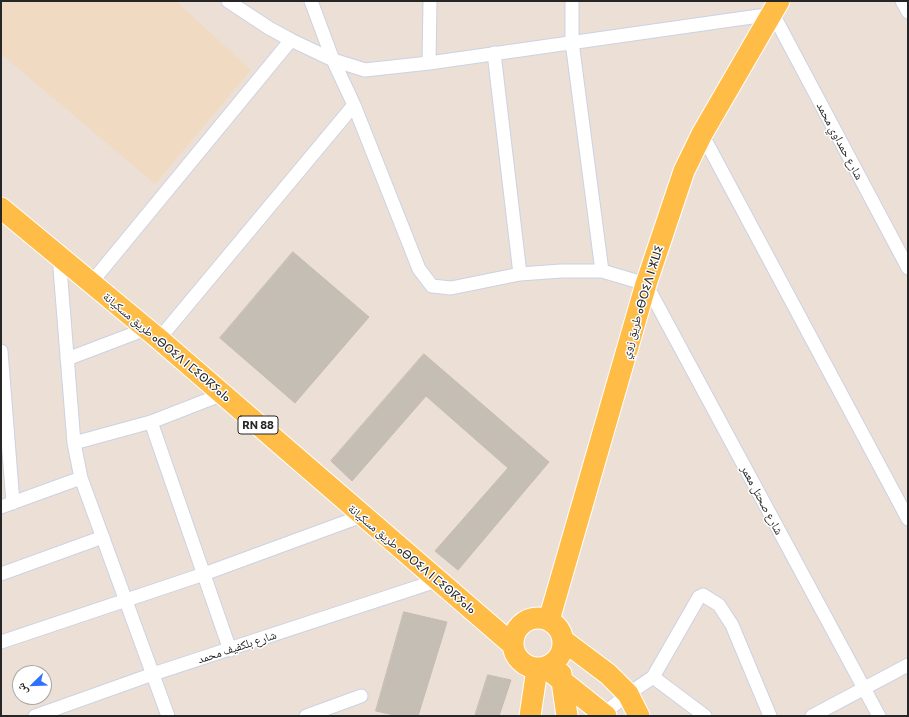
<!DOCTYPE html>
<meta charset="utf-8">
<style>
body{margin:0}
#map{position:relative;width:909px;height:717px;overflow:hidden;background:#ebdfd6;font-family:Commissioner,"Noto Naskh Arabic",sans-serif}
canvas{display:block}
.frame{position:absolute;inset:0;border:2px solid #262626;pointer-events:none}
.north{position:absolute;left:12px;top:665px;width:40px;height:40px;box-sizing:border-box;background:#fff;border:1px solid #a8a8a8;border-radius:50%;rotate:247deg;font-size:11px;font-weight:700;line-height:16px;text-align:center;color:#262626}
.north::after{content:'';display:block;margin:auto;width:14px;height:18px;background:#2f70ff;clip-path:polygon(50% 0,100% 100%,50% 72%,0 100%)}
</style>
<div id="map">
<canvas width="909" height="717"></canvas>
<div class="frame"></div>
<div class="north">ش</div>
</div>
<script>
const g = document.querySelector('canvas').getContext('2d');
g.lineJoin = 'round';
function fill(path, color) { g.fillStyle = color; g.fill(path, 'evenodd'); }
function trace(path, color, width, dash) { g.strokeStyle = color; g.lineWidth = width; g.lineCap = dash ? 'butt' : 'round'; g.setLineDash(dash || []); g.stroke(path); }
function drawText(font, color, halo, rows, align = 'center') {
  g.font = font + ' Commissioner,"Noto Naskh Arabic","Noto Sans Tifinagh",sans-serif'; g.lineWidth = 3; g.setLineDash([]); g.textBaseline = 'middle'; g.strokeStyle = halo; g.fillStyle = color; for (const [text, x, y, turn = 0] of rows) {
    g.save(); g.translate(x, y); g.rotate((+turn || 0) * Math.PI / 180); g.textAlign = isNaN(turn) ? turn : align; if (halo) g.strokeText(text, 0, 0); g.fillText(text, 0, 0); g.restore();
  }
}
fill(new Path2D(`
 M 1,1 L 176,1 L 251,70 L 155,184 L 1,54 Z`), '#f0dbc2');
const building = new Path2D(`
 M 293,252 L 369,317 L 295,403 L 220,338 Z
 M 424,354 L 549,462 L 458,570 L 435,551 L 508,468 L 426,396 L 352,481 L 331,461 Z
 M 404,612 L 447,622 L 418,716 L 398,716 L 376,711 Z
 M 488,675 L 511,680 L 499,716 L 475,716 Z`);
fill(building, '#c5beb5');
trace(building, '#c6bbb0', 1);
const street = new Path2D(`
 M 228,1 L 269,28 L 291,40 L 333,60 L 365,70 L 429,63 L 773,14 L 908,268
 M 311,1 L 333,60 L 354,105 L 419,269 L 432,286 L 451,288 L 520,274 L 561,271 L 602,271 L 646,284 L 879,716
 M 572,1 L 572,42 L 602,271
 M 902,1 L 908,12
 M 494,53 L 520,274
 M 429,63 L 430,1
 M 702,134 L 908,519
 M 59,256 L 74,443 L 81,478 L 168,716
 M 91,283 L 291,40
 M 159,339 L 354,105
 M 1,351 L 13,503
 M 67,359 L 146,329
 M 151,422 L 230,650
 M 74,443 L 151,422 L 223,394
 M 1,507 L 81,478
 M 1,574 L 103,537
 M 1,642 L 204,574 L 362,516
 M 653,677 L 705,716
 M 603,714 L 628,694 L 653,677 L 699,597 L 703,595 L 719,605 L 732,625 L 770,716
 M 35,716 L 153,674 L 439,580
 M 306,716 L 361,696
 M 812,716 L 908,665`);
const primary = new Path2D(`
 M 1,208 L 159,339 L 513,645
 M513 643a25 25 0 1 1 50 0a25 25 0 1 1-50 0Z
 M 549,620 L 646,284 L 684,171 L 702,134 L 779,1
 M 564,641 L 608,674 L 628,694 L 639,716
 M 546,668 L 606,716
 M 561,674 L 567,716
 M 530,716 L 537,669`);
trace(street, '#cbd2e2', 15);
trace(primary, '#fff', 23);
trace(street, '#fff', 13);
trace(primary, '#ffbd47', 21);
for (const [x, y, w] of [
 [258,425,40]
]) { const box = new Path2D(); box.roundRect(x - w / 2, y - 9, w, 18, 3); g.fillStyle = '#fff'; g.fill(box); trace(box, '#262626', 1); }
drawText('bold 11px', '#262626', null, [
 ["RN 88",258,425]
]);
drawText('12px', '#262626', '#fff', [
 ["شارع حمداوي محمد",840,141,62],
 ["طريق زوي ⴰⴱⵔⵉⴷ ⵏ ⵣⵡⵉ",642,302,-73],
 ["طريق مسكيانة ⴰⴱⵔⵉⴷ ⵏ ⵎⵉⵙⴽⵢⴰⵏⴰ",167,347,40],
 ["شارع صحتل معمر",762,500,62],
 ["طريق مسكيانة ⴰⴱⵔⵉⴷ ⵏ ⵎⵉⵙⴽⵢⴰⵏⴰ",412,559,40],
 ["شارع بلكفيف محمد",237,647,-18]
]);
</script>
